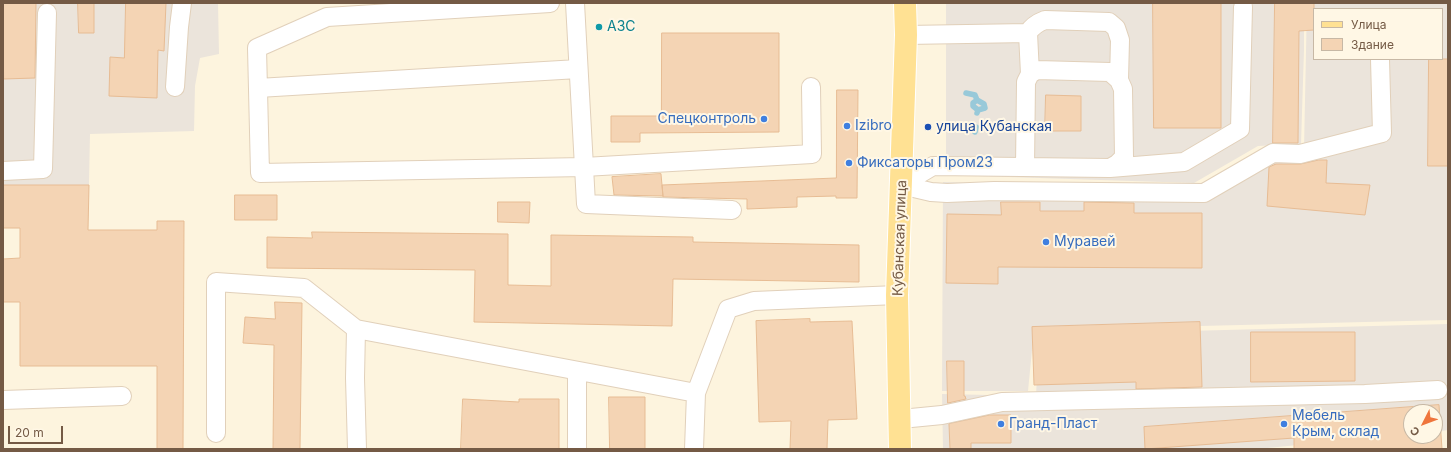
<!DOCTYPE html>
<meta charset="utf-8">
<style>
body{margin:0}
#map{position:relative;width:1451px;height:452px;overflow:hidden;background:#fdf4de;font-family:Inter,sans-serif}
canvas{display:block}
.frame{position:absolute;inset:0;border:4px solid #745a45;pointer-events:none}
.legend{position:absolute;left:1313px;top:8px;width:130px;height:52px;box-sizing:border-box;background:#fff7e5;border:1px solid #c7b8a5;margin:0;padding:5px 7px;list-style:none;font-size:12px;color:#745a45}
.legend li{display:flex;align-items:center;gap:8px;height:20px}
.legend b{width:20px;border:1px solid #c7b8a5}
.north{position:absolute;left:1403px;top:404px;width:40px;height:40px;box-sizing:border-box;background:#fff7e5;border:1px solid #c7b8a5;border-radius:50%;rotate:228deg;font-size:11px;font-weight:700;line-height:16px;text-align:center;color:#745a45}
.north::after{content:'';display:block;margin:auto;width:14px;height:18px;background:#ef753c;clip-path:polygon(50% 0,100% 100%,50% 72%,0 100%)}
.scale{position:absolute;left:8px;top:426px;width:55px;height:18px;box-sizing:border-box;border:2px solid #745a45;border-top:0;padding-left:5px;font-size:12px;line-height:14px;white-space:nowrap;color:#745a45;-webkit-text-stroke:3px #fff7e5;paint-order:stroke}
</style>
<div id="map">
<canvas width="1451" height="452"></canvas>
<div class="frame"></div>
<ul class="legend">
<li><b style="height:5px;background:#ffe193"></b>Улица</li>
<li><b style="height:11px;background:#f4d4b4"></b>Здание</li>
</ul>
<div class="north">С</div>
<div class="scale">20 m</div>
</div>
<script>
const g = document.querySelector('canvas').getContext('2d');
g.lineJoin = 'round';
function fill(path, color) { g.fillStyle = color; g.fill(path, 'evenodd'); }
function trace(path, color, width, dash) { g.strokeStyle = color; g.lineWidth = width; g.lineCap = dash ? 'butt' : 'round'; g.setLineDash(dash || []); g.stroke(path); }
function drawText(font, color, halo, rows, align = 'center') {
  g.font = font + ' Inter,sans-serif'; g.lineWidth = 4; g.setLineDash([]); g.textBaseline = 'middle'; g.strokeStyle = halo; g.fillStyle = color; for (const [text, x, y, turn = 0] of rows) {
    g.save(); g.translate(x, y); g.rotate((+turn || 0) * Math.PI / 180); g.textAlign = isNaN(turn) ? turn : align; if (halo) g.strokeText(text, 0, 0); g.fillText(text, 0, 0); g.restore();
  }
}
fill(new Path2D(`
 M 3,3 L 218,3 L 219,54 L 200,58 L 195,86 L 194,131 L 90,134 L 88,229 L 3,228 Z
 M 946,3 L 1304,3 L 1304,50 L 1301,144 L 1258,146 L 1194,183 L 946,175 Z
 M 1307,3 L 1448,3 L 1448,320 L 1034,330 L 1028,391 L 942,391 L 943,182 L 1195,187 L 1263,150 L 1304,149 ZM 1314,9 L 1442,9 L 1442,59 L 1314,59 Z
 M 1448,324 L 1448,430 L 1435,432 L 1435,412 L 1411,412 L 1411,434 L 1257,449 L 943,449 L 942,394 L 1036,396 L 1039,335 Z`), '#ebe4db');
trace(new Path2D(`
 M 966,93 L 975,95 L 977,100 L 984,104 L 985,108 L 978,110 L 977,113
 M 977,100 L 973,103 L 973,106 L 978,110
 M 975,132 L 976,127`), '#98c9d9', 5.5);
const building = new Path2D(`
 M 3,3 L 36,3 L 35,78 L 4,79 Z
 M 78,3 L 94,3 L 94,33 L 79,33 Z
 M 126,3 L 166,3 L 164,51 L 158,50 L 157,98 L 109,96 L 110,57 L 124,58 Z
 M 1153,3 L 1221,3 L 1221,128 L 1154,128 Z
 M 1275,3 L 1314,3 L 1314,30 L 1299,31 L 1298,143 L 1273,143 Z
 M 662,33 L 779,33 L 779,132 L 640,133 L 640,142 L 611,142 L 611,116 L 661,116 Z
 M 1429,59 L 1448,59 L 1448,166 L 1428,166 Z
 M 837,90 L 858,90 L 857,198 L 836,198 L 836,196 L 797,197 L 797,207 L 747,209 L 747,199 L 663,197 L 662,185 L 836,178 Z
 M 1046,95 L 1081,96 L 1081,131 L 1045,131 Z
 M 1319,160 L 1327,160 L 1326,183 L 1370,185 L 1365,215 L 1267,206 L 1269,167 L 1276,164 L 1300,164 Z
 M 661,174 L 663,196 L 614,195 L 612,177 Z
 M 3,185 L 89,185 L 88,230 L 157,230 L 157,221 L 184,221 L 183,449 L 157,449 L 157,366 L 20,366 L 20,302 L 3,302 L 3,259 L 20,258 L 20,228 L 3,228 Z
 M 235,195 L 277,195 L 277,220 L 235,220 Z
 M 498,202 L 530,202 L 529,223 L 498,222 Z
 M 1001,202 L 1040,202 L 1040,211 L 1084,211 L 1084,202 L 1134,203 L 1134,213 L 1202,213 L 1202,268 L 998,267 L 998,284 L 946,283 L 947,214 L 1001,215 Z
 M 312,232 L 508,234 L 508,285 L 551,286 L 551,235 L 693,237 L 693,242 L 859,245 L 859,282 L 673,279 L 672,326 L 474,322 L 475,270 L 267,268 L 267,237 L 312,238 Z
 M 275,302 L 302,303 L 300,449 L 273,449 L 274,345 L 243,343 L 245,317 L 275,319 Z
 M 810,319 L 810,322 L 852,321 L 857,419 L 828,420 L 827,449 L 790,449 L 791,421 L 759,422 L 756,321 Z
 M 1200,322 L 1202,387 L 1136,389 L 1136,382 L 1034,385 L 1032,327 Z
 M 1251,332 L 1355,332 L 1355,381 L 1251,382 Z
 M 947,361 L 964,361 L 964,396 L 965,396 L 966,399 L 948,403 Z
 M 609,397 L 645,397 L 645,449 L 610,449 Z
 M 463,399 L 519,402 L 519,399 L 559,399 L 559,449 L 461,449 Z
 M 1439,405 L 1442,449 L 1294,449 L 1294,438 L 1145,449 L 1144,427 ZM 1411,412 L 1435,412 L 1435,436 L 1411,436 Z
 M 990,415 L 1011,415 L 1011,443 L 971,443 L 971,449 L 950,449 L 949,424 Z`);
fill(building, '#f4d4b4');
trace(building, '#e7bc94', 1);
const minor = new Path2D(`
 M 550,3 L 327,17 L 257,48 L 260,173 L 584,167 L 575,3
 M 1028,33 C 1032,26 1037,23 1045,20 L 1109,22 L 1116,28 L 1120,40 L 1119,80
 M 906,35 L 1028,33 L 1030,74
 M 175,87 L 179,27 L 182,3
 M 258,88 L 578,69
 M 1110,168 L 1184,162 L 1240,129 L 1243,7
 M 3,171 L 43,169 L 47,13
 M 901,185 L 931,192 L 947,193 L 994,191 L 1204,193 L 1273,153 L 1300,154 L 1382,133 L 1380,59
 M 901,185 L 933,166 L 1110,168 L 1117,164 L 1124,157 L 1123,89 L 1119,80 L 1110,72 L 1037,70 L 1030,74 L 1026,82 L 1025,167
 M 732,210 L 586,204 L 584,167 L 812,154 L 811,87
 M 577,371 L 577,449
 M 3,400 L 122,396
 M 901,419 L 942,415 L 1002,402 L 1365,394 L 1438,390
 M 216,433 L 216,282 L 304,288 L 356,329
 M 357,449 L 355,378 L 356,329 L 696,393 L 728,309 L 754,301 L 897,295
 M 694,449 L 696,393`);
const major = new Path2D(`
 M 900,449 L 897,295 L 906,35 L 905,3`);
trace(minor, '#e1d0ba', 20);
trace(major, '#fff', 24);
trace(minor, '#fff', 18);
trace(major, '#ffe193', 22);
for (const [x, y, r, color] of [
 [599,27,4,"#0f9aa8"],
 [764,119,4,"#3f7fe0"],
 [847,126,4,"#3f7fe0"],
 [928,127,4,"#1a4fb4"],
 [849,163,4,"#3f7fe0"],
 [1046,242,4,"#3f7fe0"],
 [1001,424,4,"#3f7fe0"],
 [1284,424,4,"#3f7fe0"]
]) { const dot = new Path2D(); dot.arc(x, y, r, 0, 2 * Math.PI); g.fillStyle = color; g.fill(dot); trace(dot, '#fff7e5', 1.5); }
drawText('14px', '#0d838f', '#fff7e5', [
 ["АЗС",607,27]
], 'left');
drawText('14px', '#366cbe', '#fff7e5', [
 ["Спецконтроль",756,119,"right"],
 ["Izibro",855,126],
 ["Фиксаторы Пром23",857,163],
 ["Муравей",1054,242],
 ["Мебель",1292,416],
 ["Крым, склад",1292,432],
 ["Гранд-Пласт",1009,424]
], 'left');
drawText('14px', '#164399', '#fff7e5', [
 ["улица Кубанская",936,127]
], 'left');
drawText('14px', '#745a45', '#fff7e5', [
 ["Кубанская улица",900,238,-88]
]);
</script>
